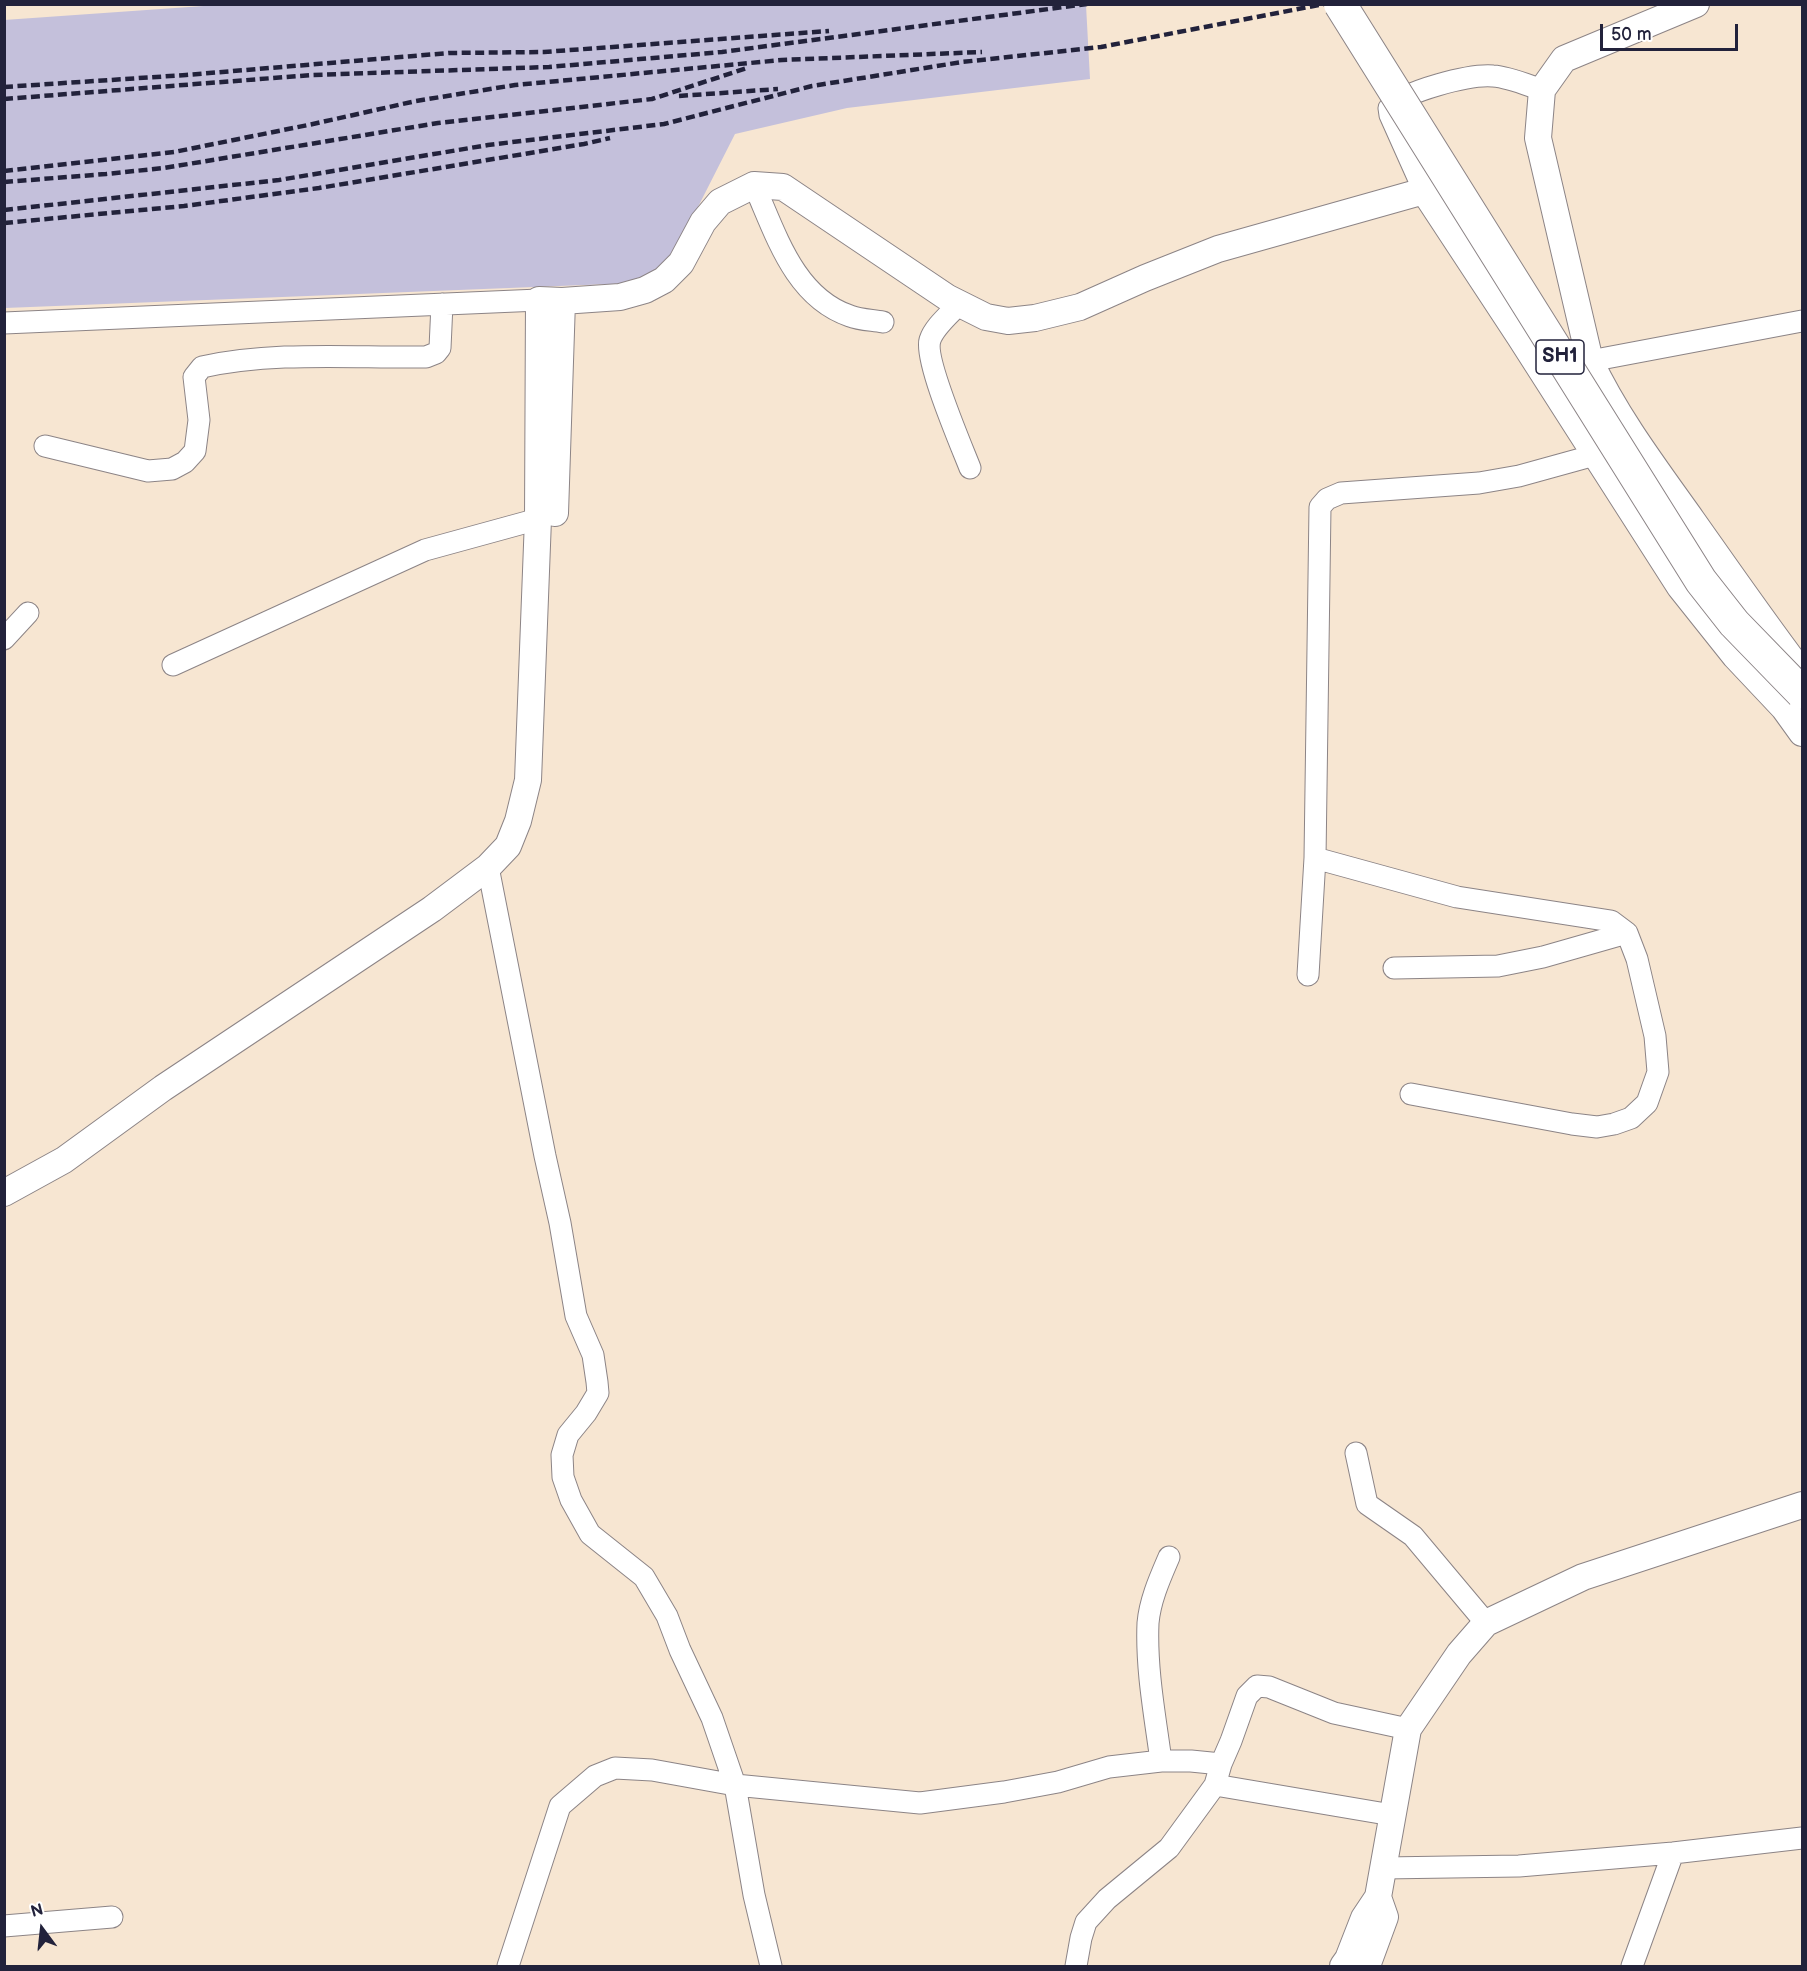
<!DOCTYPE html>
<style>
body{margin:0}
#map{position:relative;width:1807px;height:1971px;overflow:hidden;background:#f7e6d2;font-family:"Balsamiq Sans",sans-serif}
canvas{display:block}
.frame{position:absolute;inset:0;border:6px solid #22223b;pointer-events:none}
.north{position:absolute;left:12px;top:1899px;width:60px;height:60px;-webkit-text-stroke:4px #fff;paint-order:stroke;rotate:345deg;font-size:16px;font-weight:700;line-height:24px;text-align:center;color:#22223b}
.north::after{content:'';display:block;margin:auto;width:21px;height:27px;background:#22223b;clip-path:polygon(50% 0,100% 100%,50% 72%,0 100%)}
.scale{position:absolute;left:1600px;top:24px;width:138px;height:27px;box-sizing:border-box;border:3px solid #22223b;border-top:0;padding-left:8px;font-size:18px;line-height:21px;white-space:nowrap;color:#22223b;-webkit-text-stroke:4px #fff;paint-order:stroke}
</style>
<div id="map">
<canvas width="1807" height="1971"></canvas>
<div class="frame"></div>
<div class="north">N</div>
<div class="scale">50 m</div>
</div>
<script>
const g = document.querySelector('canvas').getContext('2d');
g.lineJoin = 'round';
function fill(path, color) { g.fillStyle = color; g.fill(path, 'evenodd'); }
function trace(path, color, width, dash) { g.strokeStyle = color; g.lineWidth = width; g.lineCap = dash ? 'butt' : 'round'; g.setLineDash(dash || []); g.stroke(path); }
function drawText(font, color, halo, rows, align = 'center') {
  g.font = font + ' "Balsamiq Sans",sans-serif'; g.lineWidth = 6; g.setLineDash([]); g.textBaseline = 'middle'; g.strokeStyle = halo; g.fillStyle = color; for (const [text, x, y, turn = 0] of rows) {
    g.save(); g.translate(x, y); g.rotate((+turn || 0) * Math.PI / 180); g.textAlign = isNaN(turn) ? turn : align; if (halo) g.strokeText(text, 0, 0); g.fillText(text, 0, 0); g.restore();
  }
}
fill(new Path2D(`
 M 232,4 L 1086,5 L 1090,79 L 847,108 L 735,134 L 669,264 L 635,283 L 5,308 L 4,20 Z`), '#c4c0db');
const minor = new Path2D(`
 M 754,185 C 776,234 794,297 850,316 C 860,320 872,320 883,322
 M 1424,191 L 1390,115 L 1389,108 C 1404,91 1470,74 1493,76 C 1509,77 1527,85 1542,90
 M 959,304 C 950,314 934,327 930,340 C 924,359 961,445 970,468
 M 4,323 L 539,300
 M 1590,361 L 1802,321
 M 45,446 L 148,471 L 172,469 L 185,462 L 195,451 L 199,420 L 194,377 L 202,367 C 275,351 352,358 426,357 L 436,353 L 440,348 L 442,304
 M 4,639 L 28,613
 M 173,665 L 425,550 L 538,519
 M 1315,858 L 1457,897 L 1611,921 L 1627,933 L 1637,959 L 1655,1036 L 1658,1072 L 1647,1103 L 1631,1118 L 1614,1124 L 1597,1127 L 1572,1124 L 1411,1094
 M 488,867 L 545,1156 L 560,1223 L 576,1316 L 593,1355 L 597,1382 L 598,1393 L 586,1413 L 568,1435 L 562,1455 L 563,1477 L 571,1500 L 590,1534 L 644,1577 L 667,1616 L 680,1650 L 712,1718 L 735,1785 L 754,1895 L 771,1966
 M 1394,968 L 1498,966 L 1543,957 L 1627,933
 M 1308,975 L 1315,858 L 1320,507 L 1327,499 L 1341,493 L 1479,483 L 1519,476 L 1595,455
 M 1356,1453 L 1367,1504 L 1413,1536 L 1486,1623
 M 1161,1761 C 1155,1716 1146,1669 1148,1623 C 1150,1600 1160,1578 1169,1557
 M 1215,1785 L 1392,1815
 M 1383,1868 L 1519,1866 L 1673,1853 L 1802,1838
 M 4,1926 L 112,1917
 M 508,1966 L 560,1806 L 595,1776 L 615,1768 L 652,1770 L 735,1785 L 920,1803 L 1004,1792 L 1058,1782 L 1109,1767 L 1161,1761 L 1191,1761 L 1221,1764 L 1231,1741 L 1247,1696 L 1257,1686 L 1269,1687 L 1334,1713 L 1408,1729
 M 1076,1966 L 1081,1938 L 1086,1922 L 1107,1899 L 1169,1848 L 1215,1785 L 1221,1764
 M 1632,1966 L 1673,1853`);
const tertiary = new Path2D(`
 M 1696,4 L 1564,59 L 1542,90 L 1538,138 L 1590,361 C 1617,418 1655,468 1692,520 C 1728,571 1764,623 1802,673
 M 555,513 L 562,301
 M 4,1193 L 64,1160 L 163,1088 L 432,909 L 488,867 L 508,846 L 518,821 L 528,780 L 538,519 L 539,300 L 562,301 L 620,297 L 645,290 L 664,280 L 681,263 L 703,222 L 720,202 L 754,185 L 783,187 L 948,298 L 986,317 L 1008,321 L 1035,318 L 1080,307 L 1145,278 L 1218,249 L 1424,191 L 1520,337 L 1680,587 L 1735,656 L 1784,708 L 1802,733
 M 1343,1966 L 1348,1959 L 1364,1918 L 1378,1897 L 1408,1729 L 1459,1654 L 1486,1623 L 1583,1577 L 1802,1505
 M 1367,1966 L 1385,1917 L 1378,1897`);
trace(minor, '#8c8486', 23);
trace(tertiary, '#8c8486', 28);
trace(minor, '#fff', 21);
trace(tertiary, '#fff', 26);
trace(new Path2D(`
 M 4,87 L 186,75 L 449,53 L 544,52 L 829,31
 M 679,96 L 778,89
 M 4,99 L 312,75 L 549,67 L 722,52 L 1087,4
 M 4,171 L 174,152 L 313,124 L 416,101 L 515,85 L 782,60 L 982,52
 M 4,182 L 106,174 L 164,168 L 438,123 L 652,99 L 747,68
 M 4,210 L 279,180 L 488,145 L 664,124 L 812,86 L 962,62 L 1101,47 L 1324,4
 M 4,223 L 184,206 L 319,188 L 584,144 L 610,138`), '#22223b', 4.5, [9, 4.5]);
const primaryBridge = new Path2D(`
 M 1340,4 L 1701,581 L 1734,623 L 1802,693`);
trace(primaryBridge, '#8c8486', 34, []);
trace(primaryBridge, '#fff', 32);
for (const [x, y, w] of [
 [1560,357,48]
]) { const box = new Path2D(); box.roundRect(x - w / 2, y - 17, w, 34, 4.5); g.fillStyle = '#fff'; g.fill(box); trace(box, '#22223b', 1.5); }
drawText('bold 20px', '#22223b', null, [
 ["SH1",1560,357]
]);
</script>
